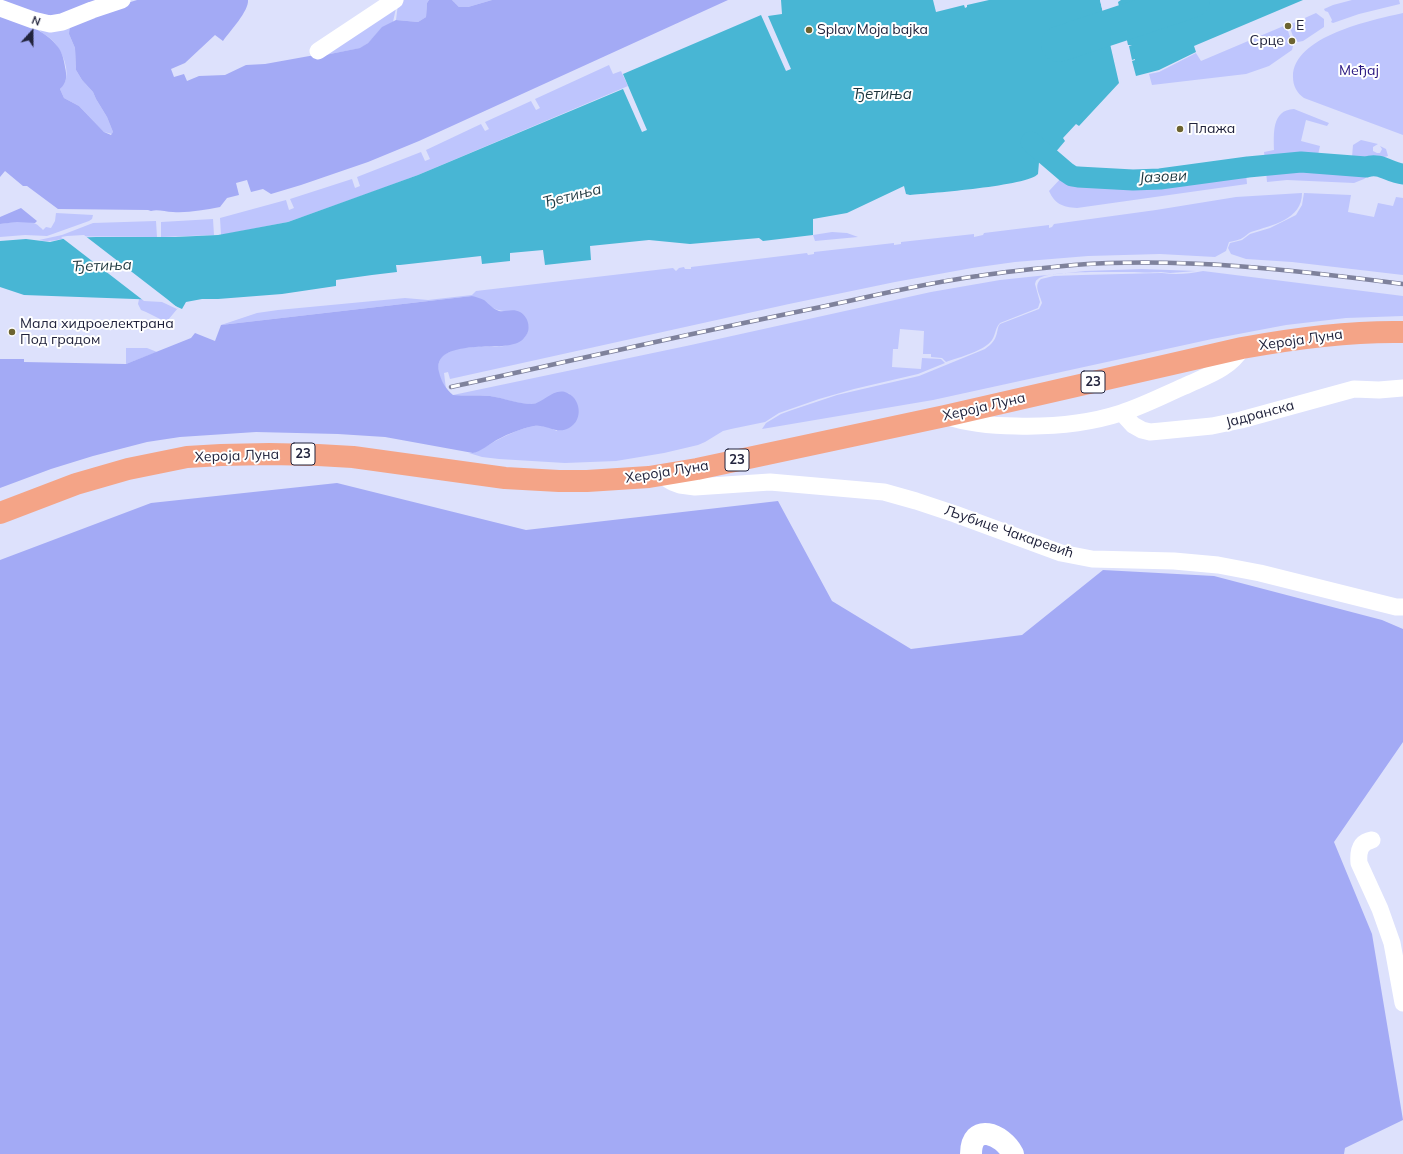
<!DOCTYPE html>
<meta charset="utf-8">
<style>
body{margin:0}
#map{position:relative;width:1403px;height:1154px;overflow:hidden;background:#dde1fc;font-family:Mulish,sans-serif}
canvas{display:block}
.north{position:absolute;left:12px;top:12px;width:40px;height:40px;-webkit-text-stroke:3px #fff;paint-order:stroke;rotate:21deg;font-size:11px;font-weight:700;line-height:16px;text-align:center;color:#21233c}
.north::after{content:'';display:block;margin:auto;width:14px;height:18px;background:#21233c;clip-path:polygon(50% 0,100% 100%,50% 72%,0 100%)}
</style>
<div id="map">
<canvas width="1403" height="1154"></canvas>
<div class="north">N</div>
</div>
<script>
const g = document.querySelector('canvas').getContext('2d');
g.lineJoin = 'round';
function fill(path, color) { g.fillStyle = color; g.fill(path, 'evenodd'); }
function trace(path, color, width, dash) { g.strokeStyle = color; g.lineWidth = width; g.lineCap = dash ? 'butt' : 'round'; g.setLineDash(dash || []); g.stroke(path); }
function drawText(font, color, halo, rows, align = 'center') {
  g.font = font + ' Mulish,sans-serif'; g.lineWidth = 4; g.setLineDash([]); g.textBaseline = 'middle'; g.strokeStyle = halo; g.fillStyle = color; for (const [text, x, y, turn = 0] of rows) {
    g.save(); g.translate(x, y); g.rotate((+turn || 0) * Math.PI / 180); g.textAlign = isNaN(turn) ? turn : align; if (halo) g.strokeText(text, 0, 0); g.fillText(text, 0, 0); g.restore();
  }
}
fill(new Path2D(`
 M 404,0 L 429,0 L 427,3 L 426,17 L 418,22 L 396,20 L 398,4 Z
 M 452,0 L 492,0 L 468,7 L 459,7 Z
 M 1352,0 L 1399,0 L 1400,4 L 1359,14 L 1333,23 L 1331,22 L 1332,20 L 1328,12 L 1325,11 L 1324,9 L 1333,5 Z
 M 396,8 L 393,22 L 382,28 L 368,43 L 361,48 L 320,56 Z
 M 1316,13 L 1324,19 L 1324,27 L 1303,41 L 1298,42 L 1294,39 L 1289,25 Z
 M 1403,13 L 1403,135 L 1304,98 C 1297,93 1293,86 1293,77 C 1293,36 1372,20 1403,13 Z
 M 76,21 L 69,34 L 75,48 L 76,70 L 82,80 L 93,92 L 96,99 L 107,117 L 113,132 L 112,134 L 104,132 L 79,106 L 64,98 L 60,89 C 74,77 63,51 52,40 C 48,36 43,34 39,30 Z
 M 1286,25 L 1293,46 L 1292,50 L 1269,66 L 1246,74 L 1152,85 L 1149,74 L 1159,72 L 1196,53 L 1201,61 Z
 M 609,65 L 613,74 L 621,71 L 628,86 L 418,175 L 372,192 L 288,222 L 221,235 L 220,218 L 286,200 L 289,210 L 294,208 L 290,199 L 352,179 L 355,188 L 360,186 L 357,177 L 421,152 L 425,161 L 430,159 L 426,150 L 481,124 L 485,131 L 489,129 L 485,122 L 531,101 L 536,110 L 540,108 L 535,99 Z
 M 1294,109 L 1329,123 L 1327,126 L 1306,120 L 1301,141 L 1320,146 L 1318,155 L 1352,157 L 1353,145 L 1361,140 L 1378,144 L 1373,147 L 1373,151 L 1377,153 L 1380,153 L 1382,149 L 1380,146 L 1386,149 L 1388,156 L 1381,158 L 1377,161 L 1366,162 L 1300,157 L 1265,160 L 1264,152 L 1274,150 C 1274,135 1271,110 1294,109 Z
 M 1244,161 L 1245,163 C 1207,168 1167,177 1128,173 L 1159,171 Z
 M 1302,167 L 1321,168 L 1372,173 L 1364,179 L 1354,183 L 1287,180 L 1267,182 L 1266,171 Z
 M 1246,173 L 1247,184 L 1077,208 C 1062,207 1055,204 1049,191 L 1062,177 L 1069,182 L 1080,184 L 1113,186 L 1155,186 Z
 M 1302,193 C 1302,220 1272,225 1251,232 C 1248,233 1247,235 1244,237 C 1240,240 1234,241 1229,242 L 1226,251 L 1215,257 L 1160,254 L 1088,256 L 1015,262 L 972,268 L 895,282 L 789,304 L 450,379 L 448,372 L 444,373 L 446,389 C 443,383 438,376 438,369 C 438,340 488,349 504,346 C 507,345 510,344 513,343 C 524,338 529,337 528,324 L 510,311 C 496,313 484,303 472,296 L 221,325 L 257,313 L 278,310 L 405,298 L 428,300 L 472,295 L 476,291 L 673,268 L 676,271 L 679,268 L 684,267 L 685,269 L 691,269 L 691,267 L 807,253 L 808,255 L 814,254 L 814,252 L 894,243 L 894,245 L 901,244 L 901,242 L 974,234 L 974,237 L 983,235 L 984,233 L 1049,225 L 1049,228 L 1052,227 L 1054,224 L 1156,210 L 1236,197 Z
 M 1304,193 L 1351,195 L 1348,212 L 1374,217 L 1378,203 L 1393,206 L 1396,197 L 1403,198 L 1403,275 L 1292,262 L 1246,259 L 1231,254 L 1228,248 L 1230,243 L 1242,240 L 1250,234 L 1270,228 L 1296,215 L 1302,205 Z
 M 56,213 L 93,215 L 92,219 L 89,221 L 47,236 L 25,235 L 0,237 L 0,224 C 11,223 25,219 36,224 C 38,225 41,228 43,230 L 46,227 L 51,228 L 55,221 Z
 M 213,219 L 214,235 L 161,237 L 161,222 Z
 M 156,221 L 157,237 C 129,237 101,236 73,237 C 61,238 52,243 39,240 L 62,235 L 93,223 Z
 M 832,232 L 847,233 L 858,237 L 815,241 L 813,235 Z
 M 1142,269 L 1196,271 L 1170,273 L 1161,272 C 1138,274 1052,268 1038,279 C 1035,281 1036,282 1035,284 L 1040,302 L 1038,308 L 1000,323 C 995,328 996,334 992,340 C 984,351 960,357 946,362 L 942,358 L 931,357 L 931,354 L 923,354 L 924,331 L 900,329 L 898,349 L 893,349 L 892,367 L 921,369 L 922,358 L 941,359 L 945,363 L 918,374 L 854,389 L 819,399 L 779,413 L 765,422 L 731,429 L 723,431 L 705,442 L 698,445 L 664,453 L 616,461 L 565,463 L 499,459 L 482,457 L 469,453 L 473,453 C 490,445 523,423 542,426 C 548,426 552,429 557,431 L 570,394 C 552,387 549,402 533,404 C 519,405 504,398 490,396 C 478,395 465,396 453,395 L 691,345 L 931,292 L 1000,280 L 1085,271 Z
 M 1203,271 L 1403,296 L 1403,316 L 1346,318 L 1286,325 L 1212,339 L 933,400 L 762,429 L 766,423 L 781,414 L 792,410 L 837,395 L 919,376 L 985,349 C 989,346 994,342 996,336 C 998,331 997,328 1000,324 L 1039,309 L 1042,303 C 1040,294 1033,286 1041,279 L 1054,276 L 1082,275 L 1162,273 C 1175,275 1189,274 1203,271 Z
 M 139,299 L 162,300 L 178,308 L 168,320 L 168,323 L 146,312 L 141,310 L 138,304 Z
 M 126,348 L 147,348 L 157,352 L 126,364 Z`), '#bec5fd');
fill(new Path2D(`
 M 0,0 L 108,0 L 52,20 Z
 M 137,0 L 248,0 C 249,11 230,31 223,41 L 215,35 L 185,63 L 171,69 L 174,77 L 184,74 L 187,81 L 199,76 L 225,75 L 246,65 L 265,64 L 315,55 L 320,56 L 360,48 L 368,43 L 382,27 L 396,20 L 418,22 L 426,17 L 427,3 L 429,0 L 452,0 L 459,7 L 468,7 L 492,0 L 728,0 L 419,141 L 368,162 L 301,185 L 271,194 L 263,189 L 251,192 L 247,180 L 236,183 L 239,195 L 227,198 L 220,207 C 204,210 188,213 173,212 C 165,212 158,209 151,211 L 148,210 L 58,209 L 27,186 L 23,186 L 5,171 L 0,177 L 0,13 C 19,21 46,30 58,47 C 62,52 64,60 65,67 C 67,76 67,83 60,89 L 64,98 L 79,106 L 104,132 L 111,135 L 113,132 L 107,117 L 96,99 L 93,92 L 82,80 L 76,70 L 75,48 L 69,34 L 70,27 L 108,9 Z
 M 21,208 L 37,221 L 35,223 L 17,222 L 0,224 L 0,217 Z
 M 472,296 C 476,297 480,298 484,300 C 489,304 493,309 499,311 C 506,312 513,308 520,312 C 529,317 532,331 524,338 C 521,342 515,344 510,345 C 494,349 432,340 439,372 C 441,381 446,389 453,395 C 465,396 477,395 490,396 C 504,398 518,404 532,404 C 544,403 552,389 565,392 C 581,397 584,420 569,428 C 557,435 547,424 534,426 C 522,428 502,436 492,443 C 485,447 481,451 473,453 L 385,437 L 338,434 L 256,432 L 180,437 L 147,442 L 93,456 L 51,469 L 0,488 L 0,359 L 24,359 L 24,362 L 126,364 L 191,338 L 195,333 L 215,341 L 221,325 Z
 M 337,483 L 526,530 L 778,501 L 832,601 L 911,649 L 1022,635 L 1103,570 L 1214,576 L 1382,620 L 1403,629 L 1403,742 L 1334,842 L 1372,934 L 1403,1120 L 1345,1148 L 1344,1154 L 0,1154 L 0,560 L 151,503 Z`), '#a3aaf5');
fill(new Path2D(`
 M 781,0 L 933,0 L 936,12 L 964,5 L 965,8 L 967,7 L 967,5 L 989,0 L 1100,0 L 1119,83 L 1079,126 L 1076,124 L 1063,138 L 1065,141 L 1054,154 L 1054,157 L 1051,161 L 1039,162 L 1038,174 C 1028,186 931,193 910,195 L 906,194 L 904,186 L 847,213 L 813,219 L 813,235 L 763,241 L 759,238 L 690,244 L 649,240 L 590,246 L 591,260 L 545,265 L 543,250 L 510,253 L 510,261 L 482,264 L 481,256 L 400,265 L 396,265 L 397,272 L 372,275 L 336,280 L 336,286 L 282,294 L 218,299 L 202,299 L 186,302 L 182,309 L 162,300 L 24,295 L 0,287 L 0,241 L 26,239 L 50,242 L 67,238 L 96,237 L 175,237 L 218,235 L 288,222 L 418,175 L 623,89 L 642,132 L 647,130 L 623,74 L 761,15 L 786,71 L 791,69 L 768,16 L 782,14 Z
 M 1121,0 L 1303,0 L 1194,46 L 1196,52 L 1159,70 L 1136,76 L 1132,61 L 1135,60 L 1135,59 L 1132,60 L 1129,46 L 1132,45 L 1128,45 L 1125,31 L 1128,30 L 1125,30 L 1121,16 L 1124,16 L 1121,15 L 1118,2 Z`), '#48b6d4');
fill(new Path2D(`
 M 1100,0 L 1102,0 L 1121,82 L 1120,83 Z
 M 84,235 L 167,299 L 178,308 L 177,309 L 162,302 L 144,301 L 61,237 L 67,236 Z`), '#dde1fc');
trace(new Path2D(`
 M 1031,142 L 1066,172 L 1072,176 L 1078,177 L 1133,180 L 1160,179 L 1248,167 L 1301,162 L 1366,167 C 1381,162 1389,173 1403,174`), '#48b6d4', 21);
trace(new Path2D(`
 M 1059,44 L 1192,0`), '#48b6d4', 36);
trace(new Path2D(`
 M 0,8 L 33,20 L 50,24 L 62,22 L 92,10 L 122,0
 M 318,51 L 395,0
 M 1122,413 L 1133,425 L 1142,430 L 1150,432 L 1161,431 L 1212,426 L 1241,420 L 1354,389 L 1379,390 L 1403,388
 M 945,416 C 969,424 991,426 1016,426 C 1052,427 1087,424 1121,413 C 1143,406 1164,395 1185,386 C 1206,376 1230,369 1242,348
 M 665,474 L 667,479 L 672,482 L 680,485 L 695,487 L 770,482 L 884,492 L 916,501 L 955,514 L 1061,553 L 1092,559 L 1174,561 L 1218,565 L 1260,573 L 1396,607 L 1403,607
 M 1372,840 C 1360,842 1358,852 1359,863 L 1380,909 L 1392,943 L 1403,1003`), '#fff', 17);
trace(new Path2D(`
 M 971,1154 C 971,1122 1002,1133 1013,1154`), '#fff', 22);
trace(new Path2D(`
 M 0,513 L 76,484 L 128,469 L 187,457 L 221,455 L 269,454 L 318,455 L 353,457 L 505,478 L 559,481 L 587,481 L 649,477 L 697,469 L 945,416 L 1242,348 C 1296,338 1349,331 1403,332`), '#f4a487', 22);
const rail = new Path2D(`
 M 451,387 C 574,360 697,332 821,307 C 873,296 925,283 978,276 C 1010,271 1042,268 1074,265 C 1185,257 1294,270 1403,284`);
trace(rail, '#7f829c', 4.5);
trace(rail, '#fff', 3, [9]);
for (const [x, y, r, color] of [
 [1288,26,4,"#6c6330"],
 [809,30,4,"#6c6330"],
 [1292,41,4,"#6c6330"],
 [1180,129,4,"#6c6330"],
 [12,332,4,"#6c6330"]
]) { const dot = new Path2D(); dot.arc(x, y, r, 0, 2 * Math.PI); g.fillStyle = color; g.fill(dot); trace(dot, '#fff', 1.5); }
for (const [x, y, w] of [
 [1093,382,24],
 [303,454,24],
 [737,460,24]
]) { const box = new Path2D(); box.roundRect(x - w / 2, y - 11, w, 22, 3); g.fillStyle = '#fff'; g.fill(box); trace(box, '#21233c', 1); }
drawText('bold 13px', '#21233c', null, [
 ["23",1093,382],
 ["23",303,454],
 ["23",737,460]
]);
drawText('14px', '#21233c', '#fff', [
 ["E",1296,26],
 ["Splav Moja bajka",817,30],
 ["Срце",1284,41,"right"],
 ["Плажа",1188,129],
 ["Мала хидроелектрана",20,324],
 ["Под градом",20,340]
], 'left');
drawText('14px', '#281580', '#fff', [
 ["Међај",1359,71]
]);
drawText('14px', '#21233c', '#fff', [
 ["Хероја Луна",1301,340,-8],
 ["Хероја Луна",984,407,-13],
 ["Јадранска",1260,414,-15],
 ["Хероја Луна",237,456,-2],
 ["Хероја Луна",667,472,-9],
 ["Љубице Чакаревић",1009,532,19]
]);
drawText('italic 15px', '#1f373f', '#fff', [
 ["Ђетиња",882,94],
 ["Јазови",1163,177,-3],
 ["Ђетиња",572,196,-14],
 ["Ђетиња",102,266,-2]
]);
</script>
